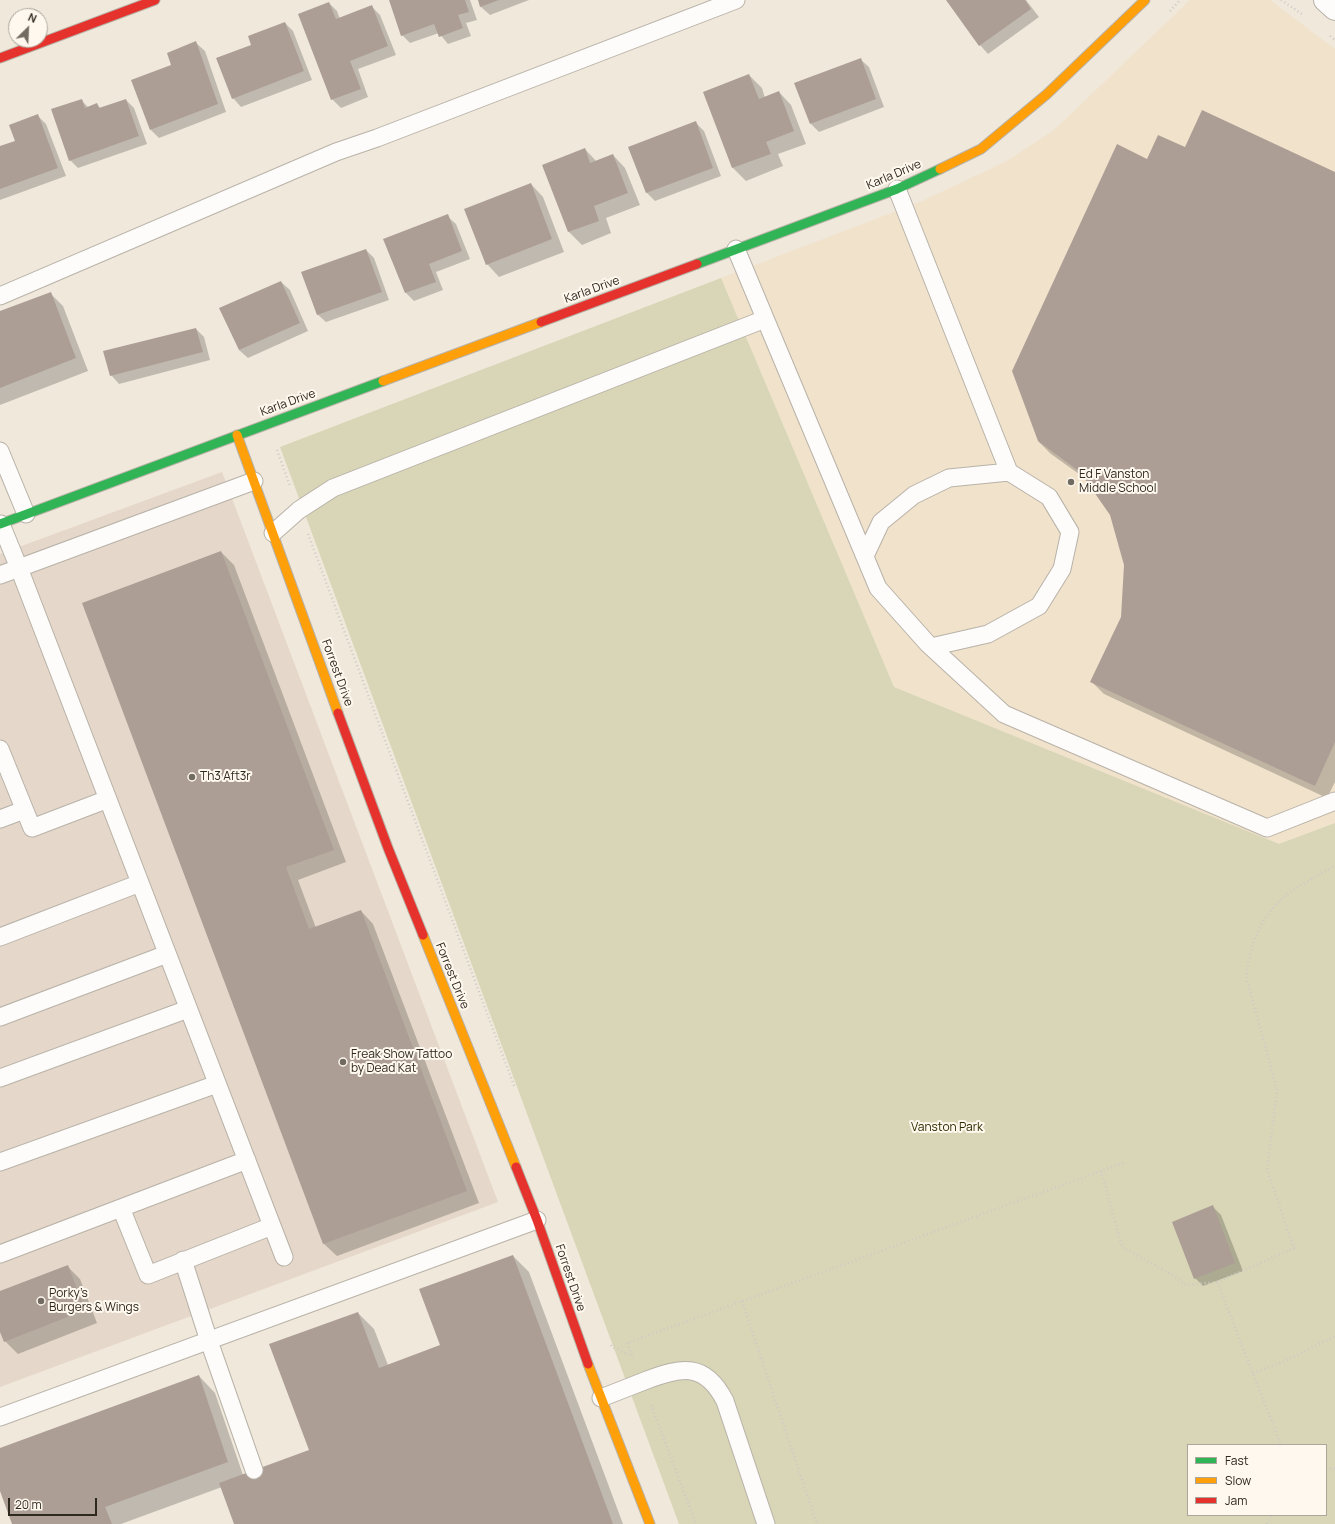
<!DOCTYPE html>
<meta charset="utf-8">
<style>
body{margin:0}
#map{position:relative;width:1335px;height:1524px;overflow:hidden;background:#f0e8db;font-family:Manrope,sans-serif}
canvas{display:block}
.legend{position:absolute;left:1187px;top:1444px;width:140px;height:72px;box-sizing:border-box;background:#fef8ee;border:1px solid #aba59b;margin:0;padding:5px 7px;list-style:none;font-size:12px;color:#2e281f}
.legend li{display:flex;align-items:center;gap:8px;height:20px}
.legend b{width:20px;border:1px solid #aba59b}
.north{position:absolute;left:8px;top:8px;width:40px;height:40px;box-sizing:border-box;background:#fef8ee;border:1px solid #aba59b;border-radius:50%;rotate:24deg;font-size:11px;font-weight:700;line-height:16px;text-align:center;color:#2e281f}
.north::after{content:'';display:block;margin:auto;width:14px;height:18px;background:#726b61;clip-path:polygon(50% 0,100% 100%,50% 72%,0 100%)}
.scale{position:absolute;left:8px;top:1498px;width:89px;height:18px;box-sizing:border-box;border:2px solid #2e281f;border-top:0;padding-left:5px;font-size:12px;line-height:14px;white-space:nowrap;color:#2e281f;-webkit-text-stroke:3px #fef8ee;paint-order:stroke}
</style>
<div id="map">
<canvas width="1335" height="1524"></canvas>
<ul class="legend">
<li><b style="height:5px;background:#30b455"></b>Fast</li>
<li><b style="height:5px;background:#ff9f0a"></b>Slow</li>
<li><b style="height:5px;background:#e5322d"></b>Jam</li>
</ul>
<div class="north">N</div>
<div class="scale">20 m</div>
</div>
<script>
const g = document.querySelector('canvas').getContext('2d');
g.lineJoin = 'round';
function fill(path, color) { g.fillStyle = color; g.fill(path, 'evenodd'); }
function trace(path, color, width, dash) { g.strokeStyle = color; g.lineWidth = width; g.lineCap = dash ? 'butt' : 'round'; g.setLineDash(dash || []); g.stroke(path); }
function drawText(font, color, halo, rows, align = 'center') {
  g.font = font + ' Manrope,sans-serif'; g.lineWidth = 4; g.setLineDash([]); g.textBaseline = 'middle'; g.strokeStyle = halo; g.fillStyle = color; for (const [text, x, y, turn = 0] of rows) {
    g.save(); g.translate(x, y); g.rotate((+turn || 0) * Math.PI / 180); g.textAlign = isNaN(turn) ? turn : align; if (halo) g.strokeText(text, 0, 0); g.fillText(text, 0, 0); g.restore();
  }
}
fill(new Path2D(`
 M 222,472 L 498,1202 L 0,1387 L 0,554 Z`), '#e5d7c9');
fill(new Path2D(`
 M 1190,0 L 1270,0 L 1335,49 L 1335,823 L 1279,845 L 894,687 L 721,278 L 920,202 L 1007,161 L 1054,130 Z`), '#f1e2cc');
fill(new Path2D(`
 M 721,278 L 894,687 L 1279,844 L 1335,823 L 1335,1524 L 679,1524 L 280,447 ZM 1188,1445 L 1326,1445 L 1326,1515 L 1188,1515 Z`), '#d8d6b7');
fill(new Path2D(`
 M 390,0 L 470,0 L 477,20 L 466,23 L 471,36 L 448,44 L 439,33 L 410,43 L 402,35 Z
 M 479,0 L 529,0 L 490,15 L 481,7 Z
 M 947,0 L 1026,0 L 1039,17 L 988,54 L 980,45 Z
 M 329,3 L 337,11 L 340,19 L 372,7 L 380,15 L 396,55 L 358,69 L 368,97 L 341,108 L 332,99 Z
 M 285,23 L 293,31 L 312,80 L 241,107 L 233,98 L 252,45 Z
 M 196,43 L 205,51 L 226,112 L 159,138 L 151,130 Z
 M 860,59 L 869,67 L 884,107 L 819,132 L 811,124 Z
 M 749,75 L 762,88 L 765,98 L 779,92 L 791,105 L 806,144 L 778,154 L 783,166 L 746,181 L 733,168 L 704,92 Z
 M 81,100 L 88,107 L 97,104 L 101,109 L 126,100 L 134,108 L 147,144 L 78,168 L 70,160 Z
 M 38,116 L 46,124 L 66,176 L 0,200 L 0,147 L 16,141 Z
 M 695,122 L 704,131 L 721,176 L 655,201 L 647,193 L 630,148 Z
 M 1185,148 L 1335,173 L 1335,782 L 1327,798 L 1104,694 L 1092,682 L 1122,617 L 1125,565 L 1111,514 L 1086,479 L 1051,454 L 1038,441 L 1147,160 Z
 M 585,149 L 596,161 L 613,155 L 625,168 L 640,205 L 606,218 L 611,233 L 582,245 L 569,232 L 543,165 Z
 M 531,184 L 543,197 L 564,252 L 499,277 L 487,264 Z
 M 447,216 L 456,224 L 470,259 L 436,272 L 443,290 L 414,301 L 406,293 Z
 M 366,250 L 374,258 L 389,300 L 326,322 L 317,314 Z
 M 281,282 L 290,290 L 308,331 L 248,358 L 239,350 Z
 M 50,293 L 63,306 L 88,371 L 0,405 L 0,312 Z
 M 196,329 L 204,337 L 210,360 L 119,384 L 111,375 Z
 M 221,552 L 234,565 L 346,862 L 298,880 L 316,928 L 361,911 L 373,924 L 479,1203 L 337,1256 L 324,1244 L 84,603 Z
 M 1213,1207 L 1221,1215 L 1243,1271 L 1203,1286 L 1195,1278 Z
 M 513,1256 L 529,1272 L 623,1524 L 235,1524 L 222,1487 L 121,1524 L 13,1524 L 0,1488 L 0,1449 L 199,1376 L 215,1393 L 243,1475 L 311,1450 L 358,1313 L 374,1329 L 388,1365 L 441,1346 Z
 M 67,1266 L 80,1279 L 97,1323 L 18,1354 L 5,1341 L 0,1329 L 0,1292 Z`), '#0003');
fill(new Path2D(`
 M 389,0 L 465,0 L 469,12 L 458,15 L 463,28 L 439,37 L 434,24 L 401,36 Z
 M 478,0 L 499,0 L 480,7 Z
 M 946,0 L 1025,0 L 1031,9 L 979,46 Z
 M 329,2 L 336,19 L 372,5 L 388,46 L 350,61 L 361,89 L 331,100 L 298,14 Z
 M 285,22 L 304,71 L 232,99 L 216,58 L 251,45 L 248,36 Z
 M 196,41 L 218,104 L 150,130 L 131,80 L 171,65 L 167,53 Z
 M 861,58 L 876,99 L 810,124 L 794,83 Z
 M 749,74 L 759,99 L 779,91 L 794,131 L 766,142 L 771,154 L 732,168 L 703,92 Z
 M 82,99 L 85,108 L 97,103 L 99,108 L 126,99 L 139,136 L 69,161 L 51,109 Z
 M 1202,110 L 1335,172 L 1335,742 L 1315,786 L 1090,682 L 1121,617 L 1124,565 L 1110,515 L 1080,472 L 1038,441 L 1012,371 L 1117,144 L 1147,159 L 1158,135 L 1185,147 Z
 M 38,114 L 58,168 L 0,189 L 0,146 L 15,141 L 9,125 Z
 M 696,121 L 713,168 L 646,193 L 628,147 Z
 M 585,148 L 590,163 L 613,154 L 628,193 L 594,206 L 599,221 L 568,232 L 542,165 Z
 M 531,183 L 552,239 L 486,265 L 464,209 Z
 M 448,214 L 462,251 L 429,264 L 436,282 L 405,293 L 383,239 Z
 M 366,249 L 382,292 L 317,315 L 301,272 Z
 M 281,281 L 300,323 L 239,350 L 219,308 Z
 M 51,292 L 76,358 L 0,388 L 0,311 Z
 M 196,328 L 203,352 L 110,376 L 103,351 Z
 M 221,551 L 334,850 L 286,867 L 309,929 L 361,910 L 467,1191 L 323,1244 L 82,603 Z
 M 1213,1205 L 1235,1263 L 1194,1279 L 1172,1222 Z
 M 513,1255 L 613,1524 L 234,1524 L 219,1483 L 309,1450 L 269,1344 L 358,1312 L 379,1368 L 440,1345 L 419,1289 Z
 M 68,1265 L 85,1310 L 4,1342 L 0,1332 L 0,1291 Z
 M 199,1375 L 228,1462 L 105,1507 L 112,1524 L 12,1524 L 0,1491 L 0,1448 Z`), '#ac9e95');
const lane = new Path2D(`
 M 897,189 L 1009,472 L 1049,497 L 1070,532 L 1062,569 L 1039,606 L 988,634 L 931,647
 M 736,249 L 878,588 L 928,644 L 1004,714 L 1267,828 L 1335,801
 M 0,296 L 336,152 L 377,138 L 736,0
 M 0,451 L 26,514
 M 1,524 L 19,568 L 284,1257
 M 273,533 L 299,510 L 333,488 L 765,319
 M 865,556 L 881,522 L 914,495 L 949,478 L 1009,472
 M 0,575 L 254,481
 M 0,749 L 32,828 L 108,799
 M 0,819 L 24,810
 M 0,937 L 140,883
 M 0,1017 L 167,954
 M 0,1078 L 188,1009
 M 0,1162 L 217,1084
 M 121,1208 L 148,1275 L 272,1226
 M 0,1254 L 247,1160
 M 183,1260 L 209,1341 L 254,1470
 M 601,1398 C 616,1392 632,1386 647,1380 C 682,1367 705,1362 725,1401 L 766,1524
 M 0,1417 L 537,1220`);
const street = new Path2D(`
 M 1325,0 L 1335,9`);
const fast = new Path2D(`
 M 697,264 L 897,189 L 940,169
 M 0,524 L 383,381`);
const slow = new Path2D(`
 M 940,169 L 981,149 L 1047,94 L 1145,0
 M 383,381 L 541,322
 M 237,435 L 338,713
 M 423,935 L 516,1167
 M 588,1364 L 650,1524`);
const jam = new Path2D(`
 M 0,58 L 155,0
 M 541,322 L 697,264
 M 338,713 L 388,848 L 423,935
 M 516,1167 L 537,1220 L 588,1364`);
trace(lane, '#b8b2a8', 19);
trace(street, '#b8b2a8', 24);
trace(fast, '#b8b2a8', 11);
trace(slow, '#b8b2a8', 11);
trace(jam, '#b8b2a8', 11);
trace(new Path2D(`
 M 1281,0 L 1302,14
 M 1170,11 L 1180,0
 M 1330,36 L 1335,40
 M 277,450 L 290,486
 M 308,534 L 515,1088
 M 1101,1171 L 1122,1247 L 1172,1275 L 1186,1285 L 1217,1282 L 1294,1248 L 1267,1170 L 1277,1089 L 1246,976 C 1251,938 1265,906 1300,886 C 1311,879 1323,873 1335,866
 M 1217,1282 L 1281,1445
 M 742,1301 L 817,1524
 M 611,1345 L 612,1347 L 632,1356
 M 632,1355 L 627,1343 L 1126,1162
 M 1253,1373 L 1283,1362 L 1335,1336
 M 651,1405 L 696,1524
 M 1326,1470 L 1335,1468
 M 1267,1524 L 1271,1515`), '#cdcac5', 2.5, [1, 3]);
trace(lane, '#fdfcfa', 17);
trace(street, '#fdfcfa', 22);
trace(fast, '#30b455', 9);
trace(slow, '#ff9f0a', 9);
trace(jam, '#e5322d', 9);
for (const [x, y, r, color] of [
 [1071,482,4,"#726b61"],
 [192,777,4,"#726b61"],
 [343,1062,4,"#726b61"],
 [41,1301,4,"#726b61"]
]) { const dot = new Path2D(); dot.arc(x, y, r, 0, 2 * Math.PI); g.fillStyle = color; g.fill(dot); trace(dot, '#fef8ee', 1.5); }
drawText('12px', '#2e281f', '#fef8ee', [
 ["Karla Drive",894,175,-23],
 ["Karla Drive",592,290,-20],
 ["Karla Drive",288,403,-20],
 ["Forrest Drive",337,673,70],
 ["Forrest Drive",452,976,68],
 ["Forrest Drive",570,1278,71]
]);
drawText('12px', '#2e281f', '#fef8ee', [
 ["Ed F Vanston",1079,475],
 ["Middle School",1079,489],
 ["Th3 Aft3r",200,777],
 ["Freak Show Tattoo",351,1055],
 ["by Dead Kat",351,1069],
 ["Porky’s",49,1294],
 ["Burgers & Wings",49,1308]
], 'left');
drawText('12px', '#2c2d00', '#fef8ee', [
 ["Vanston Park",947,1128]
]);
</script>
